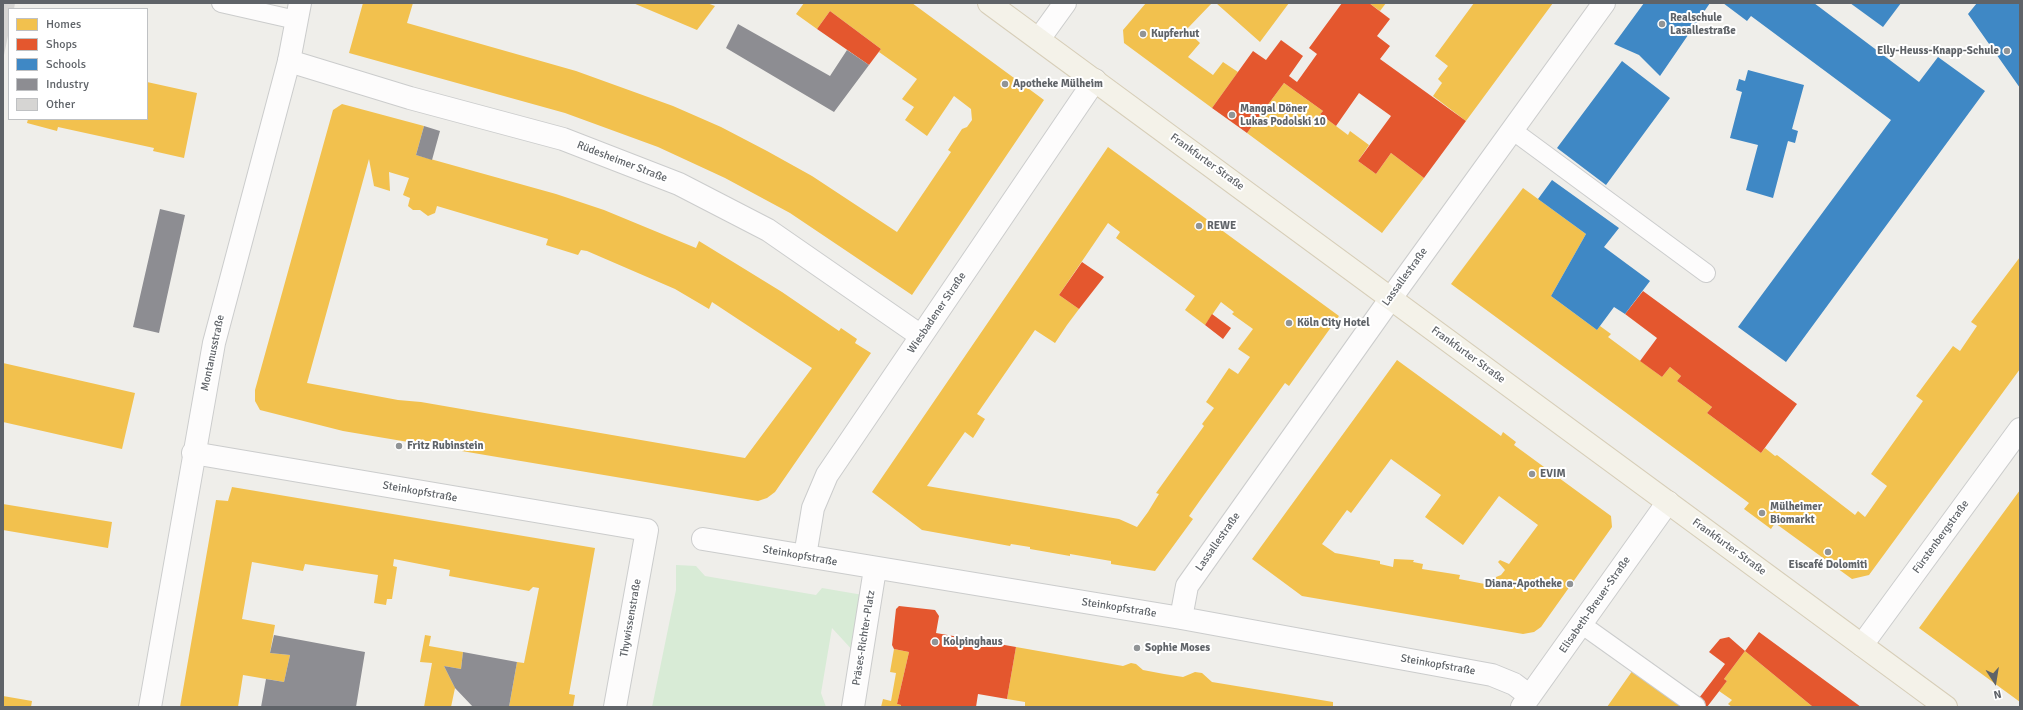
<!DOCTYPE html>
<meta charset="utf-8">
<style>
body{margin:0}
#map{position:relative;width:2023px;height:710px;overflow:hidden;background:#efeeea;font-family:Signika,sans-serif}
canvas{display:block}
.frame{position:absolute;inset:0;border:4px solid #5f6368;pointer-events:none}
.legend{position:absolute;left:8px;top:8px;width:140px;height:112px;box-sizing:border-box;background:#fff;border:1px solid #bfc1c3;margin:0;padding:5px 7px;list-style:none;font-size:12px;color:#5f6368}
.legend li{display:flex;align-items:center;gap:8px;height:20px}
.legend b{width:20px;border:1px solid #bfc1c3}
.north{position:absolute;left:1975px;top:662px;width:40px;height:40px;-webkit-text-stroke:3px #fff;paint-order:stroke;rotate:168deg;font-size:11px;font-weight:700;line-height:16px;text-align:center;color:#5f6368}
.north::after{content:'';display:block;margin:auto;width:14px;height:18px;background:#5f6368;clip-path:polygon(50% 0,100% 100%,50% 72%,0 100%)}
</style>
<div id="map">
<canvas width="2023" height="710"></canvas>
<div class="frame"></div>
<ul class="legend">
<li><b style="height:11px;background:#f2c14e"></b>Homes</li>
<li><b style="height:11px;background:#e4572e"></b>Shops</li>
<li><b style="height:11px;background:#3f88c5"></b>Schools</li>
<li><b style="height:11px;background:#8d8d92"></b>Industry</li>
<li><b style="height:11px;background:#d6d5d3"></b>Other</li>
</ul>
<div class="north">N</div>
</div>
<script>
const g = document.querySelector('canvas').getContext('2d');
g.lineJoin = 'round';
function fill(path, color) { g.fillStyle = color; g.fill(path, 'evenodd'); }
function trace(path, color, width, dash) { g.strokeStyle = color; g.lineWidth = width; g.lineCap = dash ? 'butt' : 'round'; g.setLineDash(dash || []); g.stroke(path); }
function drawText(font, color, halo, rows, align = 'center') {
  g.font = font + ' Signika,sans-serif'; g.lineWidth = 4; g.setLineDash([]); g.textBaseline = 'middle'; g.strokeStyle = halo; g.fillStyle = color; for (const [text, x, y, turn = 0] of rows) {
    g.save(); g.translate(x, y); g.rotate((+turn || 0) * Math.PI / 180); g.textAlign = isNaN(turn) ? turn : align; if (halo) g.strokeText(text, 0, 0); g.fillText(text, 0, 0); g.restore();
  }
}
fill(new Path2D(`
 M 676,565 L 696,566 L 705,576 L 816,595 L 822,588 L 863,595 L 855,653 L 832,628 L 821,693 L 826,707 L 652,707 L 676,590 Z`), '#d8ebd6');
fill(new Path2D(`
 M 363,3 L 413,3 L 407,23 L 576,71 L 673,106 L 721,127 L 767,151 L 812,176 L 897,232 L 951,152 L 948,150 L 962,129 L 967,127 L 972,120 L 971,109 L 954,96 L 927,136 L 905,120 L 914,107 L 902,99 L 917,79 L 879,52 L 881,49 L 830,11 L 817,29 L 796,14 L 804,3 L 912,3 L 1044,100 L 912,295 L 790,213 L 725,178 L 658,147 L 565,113 L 349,53 Z
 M 633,3 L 707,3 L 715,6 L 697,30 Z
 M 1146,3 L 1212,3 L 1186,30 L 1200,43 L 1188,57 L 1213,75 L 1223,62 L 1238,72 L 1212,108 L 1124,43 L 1123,30 Z
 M 1216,3 L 1289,3 L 1260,42 Z
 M 1369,3 L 1386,3 L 1380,11 Z
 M 1474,3 L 1553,3 L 1466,121 L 1433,96 L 1442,83 L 1438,79 L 1448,66 L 1435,56 Z
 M 147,82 L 197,93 L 184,158 L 153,151 L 154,148 L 58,127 L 57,131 L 27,123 L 28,119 L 147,119 Z
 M 1284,83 L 1323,111 L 1320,114 L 1348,135 L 1350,131 L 1369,145 L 1358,161 L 1376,174 L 1391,153 L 1424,178 L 1382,233 L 1247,133 Z
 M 342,104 L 424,126 L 416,155 L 556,194 L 604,210 L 696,248 L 699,241 L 782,292 L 839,331 L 841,328 L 857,339 L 855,343 L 871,353 L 775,492 L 767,498 L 758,501 L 343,431 L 260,410 L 255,401 L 255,390 L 333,110 ZM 369,159 L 374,186 L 390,191 L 389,172 L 409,178 L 403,195 L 410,198 L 408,206 L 413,210 L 420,210 L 428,216 L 435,213 L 437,206 L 548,239 L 546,245 L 578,255 L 581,250 L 587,251 L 675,289 L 709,309 L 712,302 L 812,368 L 745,458 L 421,402 L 398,400 L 307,383 Z
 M 1108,147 L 1339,316 L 1289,386 L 1285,383 L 1201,499 L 1189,516 L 1193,519 L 1155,571 L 1111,564 L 1111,561 L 1070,554 L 1070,556 L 1030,549 L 1030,547 L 1011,544 L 1010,546 L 922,530 L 872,492 ZM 1108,223 L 1120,232 L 1116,238 L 1195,296 L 1185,310 L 1205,325 L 1221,302 L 1234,312 L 1232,314 L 1253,329 L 1238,349 L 1250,357 L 1238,374 L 1229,368 L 1206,402 L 1214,408 L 1202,424 L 1204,426 L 1156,493 L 1159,494 L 1148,512 L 1137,527 L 1119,519 L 927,486 L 965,432 L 973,438 L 985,419 L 977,414 L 1035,330 L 1055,343 L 1067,325 L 1079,309 L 1059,295 Z
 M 1523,188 L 1586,234 L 1551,296 L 1597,330 L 1600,326 L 1611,334 L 1608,337 L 1662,377 L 1670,367 L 1681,376 L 1677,381 L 1712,407 L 1707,413 L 1761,453 L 1765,448 L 1775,456 L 1777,455 L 1855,515 L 1858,511 L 1865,517 L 1887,486 L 1871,474 L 1923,401 L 1916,396 L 1953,346 L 1960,351 L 1977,326 L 1971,322 L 2020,257 L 2020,369 L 1869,575 L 1852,579 L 1775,523 L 1771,529 L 1744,509 L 1749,503 L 1451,284 Z
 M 1397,360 L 1501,436 L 1503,432 L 1516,442 L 1514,445 L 1611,516 L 1612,527 L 1541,627 L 1534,632 L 1523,634 L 1302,596 L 1252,559 ZM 1391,459 L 1441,495 L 1425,517 L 1463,545 L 1499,496 L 1538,525 L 1509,564 L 1500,560 L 1498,562 L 1505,570 L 1501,575 L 1496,577 L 1495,586 L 1459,579 L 1460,575 L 1422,569 L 1423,564 L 1413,562 L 1414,560 L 1394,559 L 1393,567 L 1380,564 L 1380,561 L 1335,553 L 1322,544 L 1347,510 L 1351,513 Z
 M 3,363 L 135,393 L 122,449 L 3,422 Z
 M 232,487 L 595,548 L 569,694 L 575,695 L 573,707 L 509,707 L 517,662 L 524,663 L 539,588 L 533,587 L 529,591 L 449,576 L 450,570 L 394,559 L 393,566 L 397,567 L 392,599 L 387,599 L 386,605 L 374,603 L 378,575 L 305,564 L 303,571 L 252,562 L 242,619 L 275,625 L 270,653 L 290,655 L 284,682 L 243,675 L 238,707 L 180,707 L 216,500 L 228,501 Z
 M 2020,490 L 2020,702 L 1919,628 Z
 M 3,504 L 112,522 L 108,548 L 3,530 Z
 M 425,635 L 431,636 L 429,646 L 463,652 L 461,669 L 444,666 L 455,688 L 451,707 L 424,707 L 432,663 L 420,662 Z
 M 1016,647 L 1123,666 L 1131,663 L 1136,664 L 1143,670 L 1164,674 L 1183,677 L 1195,672 L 1202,673 L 1212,682 L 1333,702 L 1333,707 L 1025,706 L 1025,702 L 1007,699 Z
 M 894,649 L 909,652 L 897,704 L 901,705 L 901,707 L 881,707 L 883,699 L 891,701 L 896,673 L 890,672 Z
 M 1745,651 L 1813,707 L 1732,707 L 1728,704 L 1732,700 L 1719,691 L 1727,681 L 1724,679 Z
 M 1635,667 L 1690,707 L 1607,707 Z
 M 3,696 L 32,701 L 31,707 L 3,707 Z`), '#f2c14e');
fill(new Path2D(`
 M 1342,3 L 1369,3 L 1390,19 L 1377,36 L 1390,46 L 1380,59 L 1466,121 L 1424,178 L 1391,153 L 1376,174 L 1358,161 L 1391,116 L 1359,93 L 1336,126 L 1320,114 L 1323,111 L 1284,83 L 1247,133 L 1212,108 L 1253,51 L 1266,60 L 1281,40 L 1303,56 L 1289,76 L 1297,82 L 1317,54 L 1309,48 Z
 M 830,11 L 881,49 L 869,65 L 817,29 Z
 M 1082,262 L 1104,277 L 1079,309 L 1059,295 Z
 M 1643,291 L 1797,404 L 1761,453 L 1707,413 L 1712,407 L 1677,381 L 1681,376 L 1670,367 L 1662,377 L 1640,361 L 1657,338 L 1625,314 Z
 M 1212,314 L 1231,328 L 1223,339 L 1205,325 Z
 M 899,606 L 935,610 L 939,616 L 936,633 L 1016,647 L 1007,699 L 978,694 L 976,707 L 901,707 L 901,705 L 897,704 L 909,652 L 894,649 L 892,645 L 896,609 Z
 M 1759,632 L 1861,707 L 1813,707 L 1745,651 Z
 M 1729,637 L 1745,651 L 1724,679 L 1727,681 L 1707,707 L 1703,707 L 1696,702 L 1725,664 L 1709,652 L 1720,639 Z`), '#e4572e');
fill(new Path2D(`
 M 1644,3 L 1710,3 L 1660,76 L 1639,55 L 1614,44 Z
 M 1723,3 L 1814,3 L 1919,82 L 1938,57 L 1985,91 L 1786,362 L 1738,327 L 1891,120 L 1751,16 L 1747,21 Z
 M 1850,3 L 1901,3 L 1883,27 Z
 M 1977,3 L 2020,3 L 2020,88 L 1968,14 Z
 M 1622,61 L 1670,98 L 1606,185 L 1557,148 Z
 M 1748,70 L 1804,85 L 1792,129 L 1798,131 L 1795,143 L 1788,141 L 1773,198 L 1746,190 L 1758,145 L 1730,138 L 1742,92 L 1736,90 L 1739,79 L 1745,81 Z
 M 1552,180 L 1619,228 L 1604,247 L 1650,281 L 1625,314 L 1614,307 L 1597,330 L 1551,296 L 1586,234 L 1538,199 Z`), '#3f88c5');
fill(new Path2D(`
 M 738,24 L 830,76 L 847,50 L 869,65 L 834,112 L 726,48 Z
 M 424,126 L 440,131 L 432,160 L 416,155 Z
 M 160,209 L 185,215 L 159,333 L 133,327 Z
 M 274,635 L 365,652 L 356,707 L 261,707 L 266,679 L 284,682 L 290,655 L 270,653 Z
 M 463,652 L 517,662 L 509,707 L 473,707 L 455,688 L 444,666 L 461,669 Z`), '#8d8d92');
fill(new Path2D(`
 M 3,3 L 15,3 L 14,9 L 9,9 L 9,31 L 4,55 Z`), '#d6d5d3');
const service = new Path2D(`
 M 221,3 L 296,20
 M 1512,130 L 1706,273
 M 1581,624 L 1696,706`);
const minor = new Path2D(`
 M 289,61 L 410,98 L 563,139 L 679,184 L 768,230 L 921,336
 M 193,453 L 647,530 L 615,707
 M 703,539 L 1181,618 L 1492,675 L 1514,684 L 1530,696
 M 805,556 L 813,508 L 827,475 L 1095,80
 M 1181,618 L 1187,586 L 1391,298 L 1604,3
 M 1862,645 L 2020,429
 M 853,707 L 875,569
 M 1522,707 L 1668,502`);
const tertiary = new Path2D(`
 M 1039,39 L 1065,3
 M 150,707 L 214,343 L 289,61 L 300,3`);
const primary = new Path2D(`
 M 989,3 L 1946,707`);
trace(service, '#cbcccc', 20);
trace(minor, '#cbcccc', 24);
trace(tertiary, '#cbcccc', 24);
trace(primary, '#d7ceb8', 24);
trace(service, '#fdfcfc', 18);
trace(minor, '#fdfcfc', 22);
trace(tertiary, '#fdfcfc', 22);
trace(primary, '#f4f2e9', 22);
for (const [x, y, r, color] of [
 [1662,24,4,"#919496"],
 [1143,34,4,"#919496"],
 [2007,51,4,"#919496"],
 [1005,84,4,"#919496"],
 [1232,115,4,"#919496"],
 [1199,226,4,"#919496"],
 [1289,323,4,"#919496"],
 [399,446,4,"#919496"],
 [1532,474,4,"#919496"],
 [1762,513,4,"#919496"],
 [1828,552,4,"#919496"],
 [1570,584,4,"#919496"],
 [935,642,4,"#919496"],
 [1137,648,4,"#919496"]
]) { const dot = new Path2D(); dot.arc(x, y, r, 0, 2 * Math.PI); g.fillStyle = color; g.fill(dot); trace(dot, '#fff', 1.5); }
drawText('bold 11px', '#5f6368', '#fff', [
 ["Realschule",1670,18],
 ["Lasallestraße",1670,31],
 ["Kupferhut",1151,34],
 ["Elly-Heuss-Knapp-Schule",1999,51,"right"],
 ["Apotheke Mülheim",1013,84],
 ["Mangal Döner",1240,109],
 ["Lukas Podolski 10",1240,122],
 ["REWE",1207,226],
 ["Köln City Hotel",1297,323],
 ["Fritz Rubinstein",407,446],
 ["EVIM",1540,474],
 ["Mülheimer",1770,507],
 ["Biomarkt",1770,520],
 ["Eiscafé Dolomiti",1828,565,"center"],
 ["Diana-Apotheke",1562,584,"right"],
 ["Kolpinghaus",943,642],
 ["Sophie Moses",1145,648]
], 'left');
drawText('11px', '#5f6368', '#fff', [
 ["Rüdesheimer Straße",622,162,21],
 ["Frankfurter Straße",1207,162,36],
 ["Lassallestraße",1405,277,-54],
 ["Wiesbadener Straße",937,313,-56],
 ["Montanusstraße",213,353,-78],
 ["Frankfurter Straße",1468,355,36],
 ["Steinkopfstraße",420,492,10],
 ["Fürstenbergstraße",1941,537,-54],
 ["Lassallestraße",1218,542,-55],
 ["Frankfurter Straße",1729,547,36],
 ["Steinkopfstraße",800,556,10],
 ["Elisabeth-Breuer-Straße",1595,605,-55],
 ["Steinkopfstraße",1119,608,9],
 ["Thywissenstraße",631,618,-80],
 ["Präses-Richter-Platz",864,638,-81],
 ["Steinkopfstraße",1438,665,10]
]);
</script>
